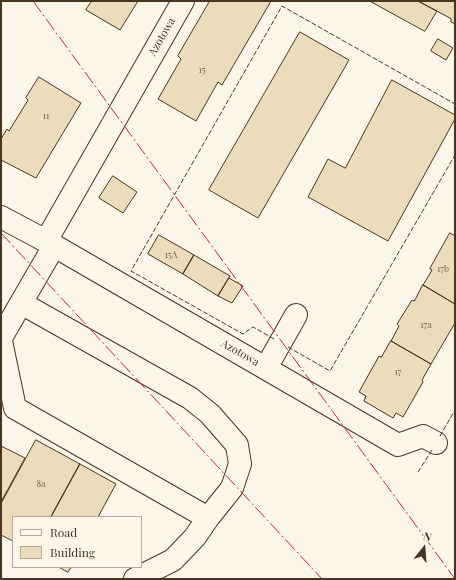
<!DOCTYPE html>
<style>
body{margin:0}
#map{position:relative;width:456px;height:580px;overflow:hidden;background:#fbf6e9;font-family:"Playfair Display",serif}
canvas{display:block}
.frame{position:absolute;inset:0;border:2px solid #4a3520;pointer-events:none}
.legend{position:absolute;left:12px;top:516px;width:130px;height:52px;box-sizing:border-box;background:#fbf6e9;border:1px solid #b4a999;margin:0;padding:5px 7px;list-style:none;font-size:12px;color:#4a3520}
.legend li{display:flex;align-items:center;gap:8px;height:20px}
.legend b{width:20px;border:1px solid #b4a999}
.north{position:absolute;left:404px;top:528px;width:40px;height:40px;-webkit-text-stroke:3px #fbf6e9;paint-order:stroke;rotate:17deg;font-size:11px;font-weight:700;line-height:16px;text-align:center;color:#4a3520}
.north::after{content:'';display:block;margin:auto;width:14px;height:18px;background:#4a3520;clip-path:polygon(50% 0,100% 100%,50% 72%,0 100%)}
</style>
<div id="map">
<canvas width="456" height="580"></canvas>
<div class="frame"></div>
<ul class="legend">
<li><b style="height:5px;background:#fbf6e9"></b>Road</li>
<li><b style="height:11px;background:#ecdcbc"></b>Building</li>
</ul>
<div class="north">N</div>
</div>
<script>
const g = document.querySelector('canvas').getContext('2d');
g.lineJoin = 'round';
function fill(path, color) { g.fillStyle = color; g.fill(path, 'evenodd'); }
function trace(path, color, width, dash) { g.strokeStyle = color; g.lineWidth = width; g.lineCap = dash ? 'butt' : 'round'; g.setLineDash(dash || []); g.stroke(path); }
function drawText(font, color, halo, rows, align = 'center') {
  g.font = font + ' "Playfair Display",serif'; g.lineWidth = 3; g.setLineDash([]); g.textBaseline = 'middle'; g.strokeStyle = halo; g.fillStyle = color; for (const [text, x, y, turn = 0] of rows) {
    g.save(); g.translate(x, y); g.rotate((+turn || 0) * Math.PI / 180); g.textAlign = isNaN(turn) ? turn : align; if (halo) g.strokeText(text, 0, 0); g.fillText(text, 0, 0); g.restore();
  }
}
const building = new Path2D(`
 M 92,1 L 138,1 L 120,30 L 86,10 Z
 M 210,1 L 271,1 L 222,85 L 218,82 L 196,121 L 158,99 L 181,59 L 178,56 Z
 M 370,1 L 418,1 L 437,11 L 425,31 Z
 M 418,1 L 455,1 L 455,24 L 451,22 L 451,19 Z
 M 300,32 L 349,60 L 258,218 L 209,190 Z
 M 438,39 L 453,48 L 446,60 L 431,51 Z
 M 39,77 L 81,103 L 36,178 L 1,160 L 2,158 L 1,157 L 1,139 L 7,129 L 9,131 L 28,100 L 26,98 Z
 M 392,80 L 455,115 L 455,119 L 388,241 L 308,197 L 328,159 L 345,168 Z
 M 113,176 L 137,192 L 123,213 L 99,198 Z
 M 450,233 L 455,236 L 455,304 L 423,285 L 432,270 L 430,269 Z
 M 159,235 L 194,255 L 183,274 L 148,254 Z
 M 194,255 L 230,276 L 218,296 L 183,274 Z
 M 229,278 L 243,286 L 232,303 L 218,296 Z
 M 423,285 L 455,304 L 455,323 L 431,364 L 391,341 L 399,326 L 397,324 L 412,300 L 414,301 Z
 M 391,341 L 431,364 L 422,380 L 423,382 L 403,417 L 396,413 L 393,418 L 364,401 L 366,396 L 359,392 L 379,356 L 381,357 Z
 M 36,440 L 80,464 L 51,517 L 13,517 L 13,541 L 1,535 L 1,504 Z
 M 1,446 L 25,458 L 1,502 Z
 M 80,464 L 116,484 L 98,517 L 51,517 Z
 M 59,567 L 71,567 L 68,572 Z`);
fill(building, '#ecdcbc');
trace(building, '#4a3520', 1);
const minor = new Path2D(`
 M 1,217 L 46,241 L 398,445 L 423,436 L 436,443
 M 46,241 L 183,1
 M 54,246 L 21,303 L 190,398 L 210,414 L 237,445 L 240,464 L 232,488 L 208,518 L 195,537 L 173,560 L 135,579
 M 1,338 L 21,303
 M 1,341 L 15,408 L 208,518
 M 266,368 L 296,315`);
trace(minor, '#4a3520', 24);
trace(minor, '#fbf6e9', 22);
trace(new Path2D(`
 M 274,339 L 253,327 L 243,334 L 131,271 L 282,6 L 455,104
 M 288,347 L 330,371 L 455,155
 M 440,436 L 455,410
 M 418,472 L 432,450`), '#4a3520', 1, [5, 2]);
trace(new Path2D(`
 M 33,1 L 455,579
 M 1,233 L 322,579`), '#c62828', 1, [14, 3, 2, 3]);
drawText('9px', '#725f47', null, [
 ["15",202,70],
 ["11",46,116],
 ["15A",171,255],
 ["17b",443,269],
 ["17a",426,325],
 ["17",398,372],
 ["8a",41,484]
]);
drawText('11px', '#4a3520', '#fbf6e9', [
 ["Azotowa",162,37,-60],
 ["Azotowa",240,353,30]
]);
</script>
